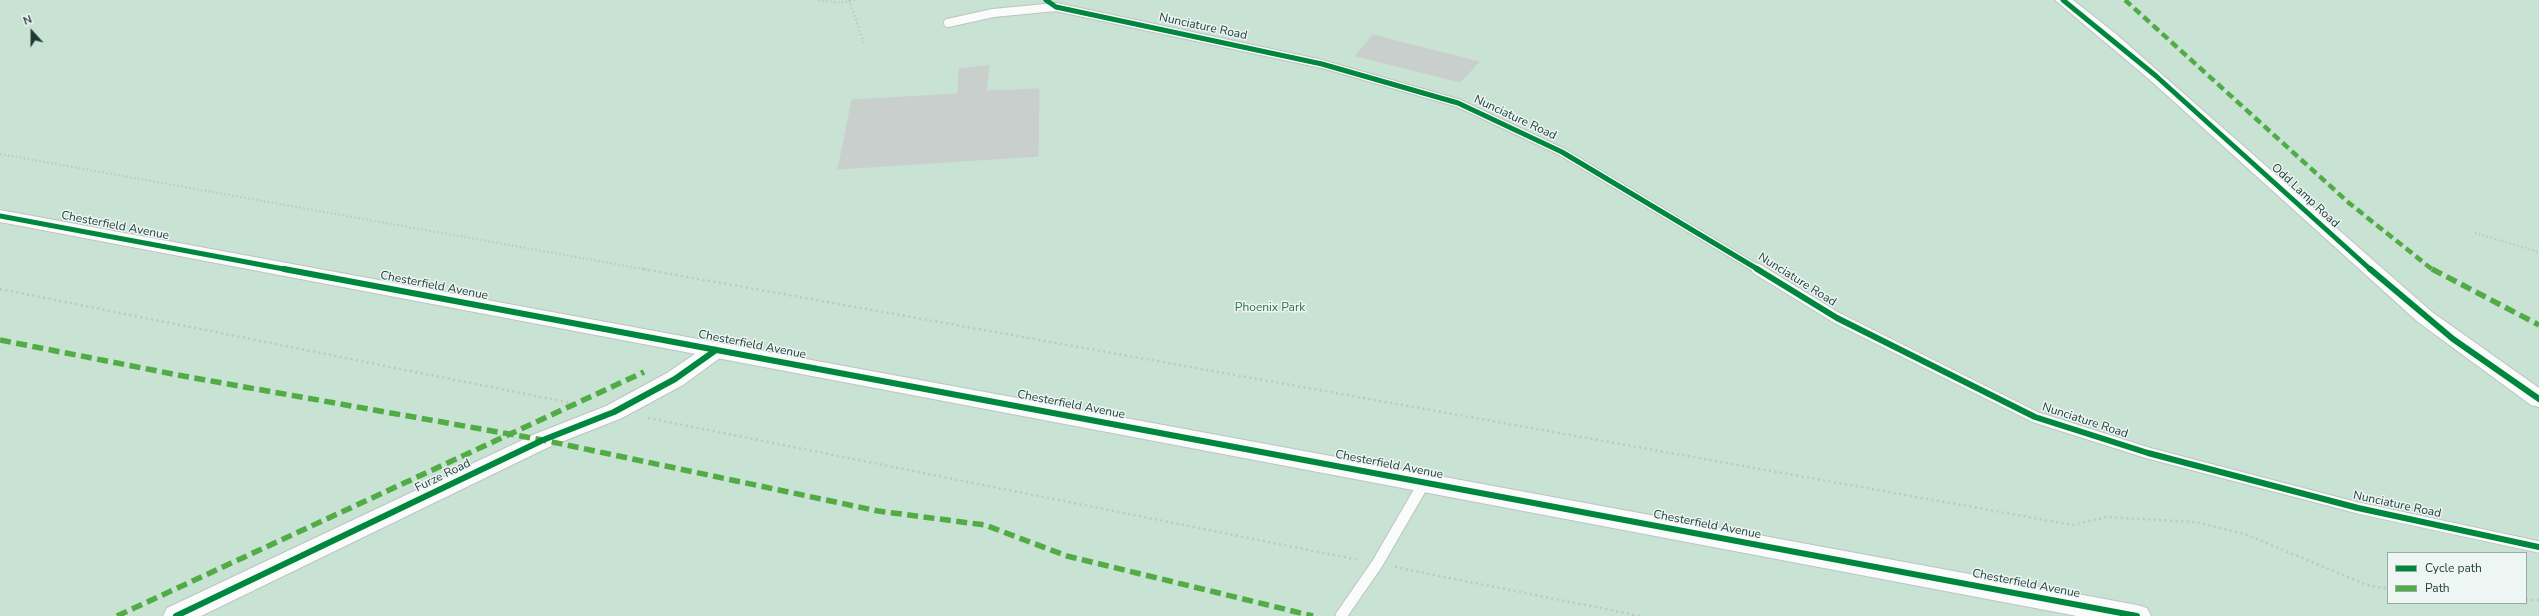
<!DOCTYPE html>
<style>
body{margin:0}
#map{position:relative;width:2539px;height:616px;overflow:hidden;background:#e0e7e5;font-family:"Nunito Sans",sans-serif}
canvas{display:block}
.legend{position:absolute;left:2387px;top:552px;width:140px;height:52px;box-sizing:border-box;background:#edf6f3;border:1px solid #9aaba7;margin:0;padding:5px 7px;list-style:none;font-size:12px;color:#1e3a36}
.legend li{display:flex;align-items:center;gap:8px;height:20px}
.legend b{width:20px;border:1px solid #9aaba7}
.north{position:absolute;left:12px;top:12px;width:40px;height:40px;-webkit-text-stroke:3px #edf6f3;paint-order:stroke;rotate:339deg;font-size:11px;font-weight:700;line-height:16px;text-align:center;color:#1e3a36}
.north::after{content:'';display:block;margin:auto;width:14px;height:18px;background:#1e3a36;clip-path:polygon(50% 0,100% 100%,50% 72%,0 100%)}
</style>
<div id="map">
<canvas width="2539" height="616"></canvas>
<ul class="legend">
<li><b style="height:5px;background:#00873e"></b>Cycle path</li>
<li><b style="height:5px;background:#52ac45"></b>Path</li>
</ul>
<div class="north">N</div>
</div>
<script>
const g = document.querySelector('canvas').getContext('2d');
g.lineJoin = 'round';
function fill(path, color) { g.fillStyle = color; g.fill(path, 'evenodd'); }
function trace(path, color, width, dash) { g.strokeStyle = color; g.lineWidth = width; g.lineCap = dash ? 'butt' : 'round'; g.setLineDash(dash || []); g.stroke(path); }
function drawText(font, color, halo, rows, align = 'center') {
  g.font = font + ' "Nunito Sans",sans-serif'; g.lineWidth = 3; g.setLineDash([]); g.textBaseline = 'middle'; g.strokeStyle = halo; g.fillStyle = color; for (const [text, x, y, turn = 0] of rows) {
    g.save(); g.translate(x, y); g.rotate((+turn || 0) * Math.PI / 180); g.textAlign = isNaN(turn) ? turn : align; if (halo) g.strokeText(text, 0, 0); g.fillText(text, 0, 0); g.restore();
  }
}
fill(new Path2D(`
 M 0,0 L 2539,0 L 2539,616 L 0,616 ZM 2388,553 L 2526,553 L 2526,603 L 2388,603 Z`), '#c8e2d3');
const building = new Path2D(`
 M 1373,35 L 1479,62 L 1460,82 L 1356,56 Z
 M 989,66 L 986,91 L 1039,89 L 1038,156 L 838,169 L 852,100 L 958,94 L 959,69 Z`);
fill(building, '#c9cfcd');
trace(building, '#c9cfce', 1);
const serviceFar1 = new Path2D(`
 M 948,23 L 993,13 L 1056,7 L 1322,64 L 1458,103 L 1562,152 L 1759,270`);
const service = new Path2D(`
 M 1757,269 L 1837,318 L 2035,417 L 2148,453 L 2358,508 L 2539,547
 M 1341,616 L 1377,564 L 1424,483`);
const minor = new Path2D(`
 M 2055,0 L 2073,0 L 2116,34 L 2432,312 L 2539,388 L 2539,407 L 2531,405 L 2418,322 L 2150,80 Z
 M 716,342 L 724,345 L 727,350 L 724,355 L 683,385 L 622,418 L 551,446 L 201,616 L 163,616 L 167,608 L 535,434 L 606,406 L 667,373 L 708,345 Z`);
const tertiary = new Path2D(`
 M 0,210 L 2137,605 L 2147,608 L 2151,616 L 2077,616 L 0,222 Z`);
trace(serviceFar1, '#bdc4c2', 10);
trace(service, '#bdc4c2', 13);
trace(minor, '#bdc4c2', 2);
trace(tertiary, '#bdc4c2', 2);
trace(new Path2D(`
 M 818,0 L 841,3 L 856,0
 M 849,0 L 864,43
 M 0,154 L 649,270
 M 2475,233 L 2539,252`), '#bec7c6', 2, [1.5, 2.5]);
trace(new Path2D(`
 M 643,269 L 2073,525 L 2106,517 L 2195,522 L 2245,534 L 2367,585 L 2388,589
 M 0,289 L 576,404
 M 648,418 L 1359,560
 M 1395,567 L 1640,616
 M 2526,600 L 2539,600`), '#bec7c6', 2.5, [2, 3.5]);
trace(serviceFar1, '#fafbfb', 8);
trace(service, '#fafbfb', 11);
fill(minor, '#fafbfb');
fill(tertiary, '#fafbfb');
trace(new Path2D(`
 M 2125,0 L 2349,203 L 2433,270`), '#52ac45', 4.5, [8, 4.5]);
trace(new Path2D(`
 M 2432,269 L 2539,325
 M 0,340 L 183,376 L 543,440 L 878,511 L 985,525 L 1067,556 L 1313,616
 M 117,616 L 644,372`), '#52ac45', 5.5, [11, 5.5]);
trace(new Path2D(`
 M 1046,0 L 1056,7 L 1322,64 L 1458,103 L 1562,152 L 1759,270
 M 2063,0 L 2156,76 L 2371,270
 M 0,216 L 289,270`), '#00873e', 5);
trace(new Path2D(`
 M 284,269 L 2137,616
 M 1757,269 L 1837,318 L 2035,417 L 2148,453 L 2358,508 L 2539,547
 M 2370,269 L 2453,339 L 2539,399
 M 176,616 L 543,440 L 614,412 L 675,379 L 716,350`), '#00873e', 6);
drawText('12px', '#1e3a36', '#edf6f3', [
 ["Nunciature Road",1203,27,12],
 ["Nunciature Road",1515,118,25],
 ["Odd Lamp Road",2305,196,43],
 ["Chesterfield Avenue",115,226,11],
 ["Nunciature Road",1797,280,32],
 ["Chesterfield Avenue",434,286,11],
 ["Chesterfield Avenue",752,345,11],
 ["Chesterfield Avenue",1071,405,11],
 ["Nunciature Road",2085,421,18],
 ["Chesterfield Avenue",1389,465,11],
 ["Furze Road",443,476,-26],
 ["Nunciature Road",2397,505,12],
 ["Chesterfield Avenue",1707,525,11],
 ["Chesterfield Avenue",2026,584,11]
]);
drawText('12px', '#26724e', '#edf6f3', [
 ["Phoenix Park",1270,308]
]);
</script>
